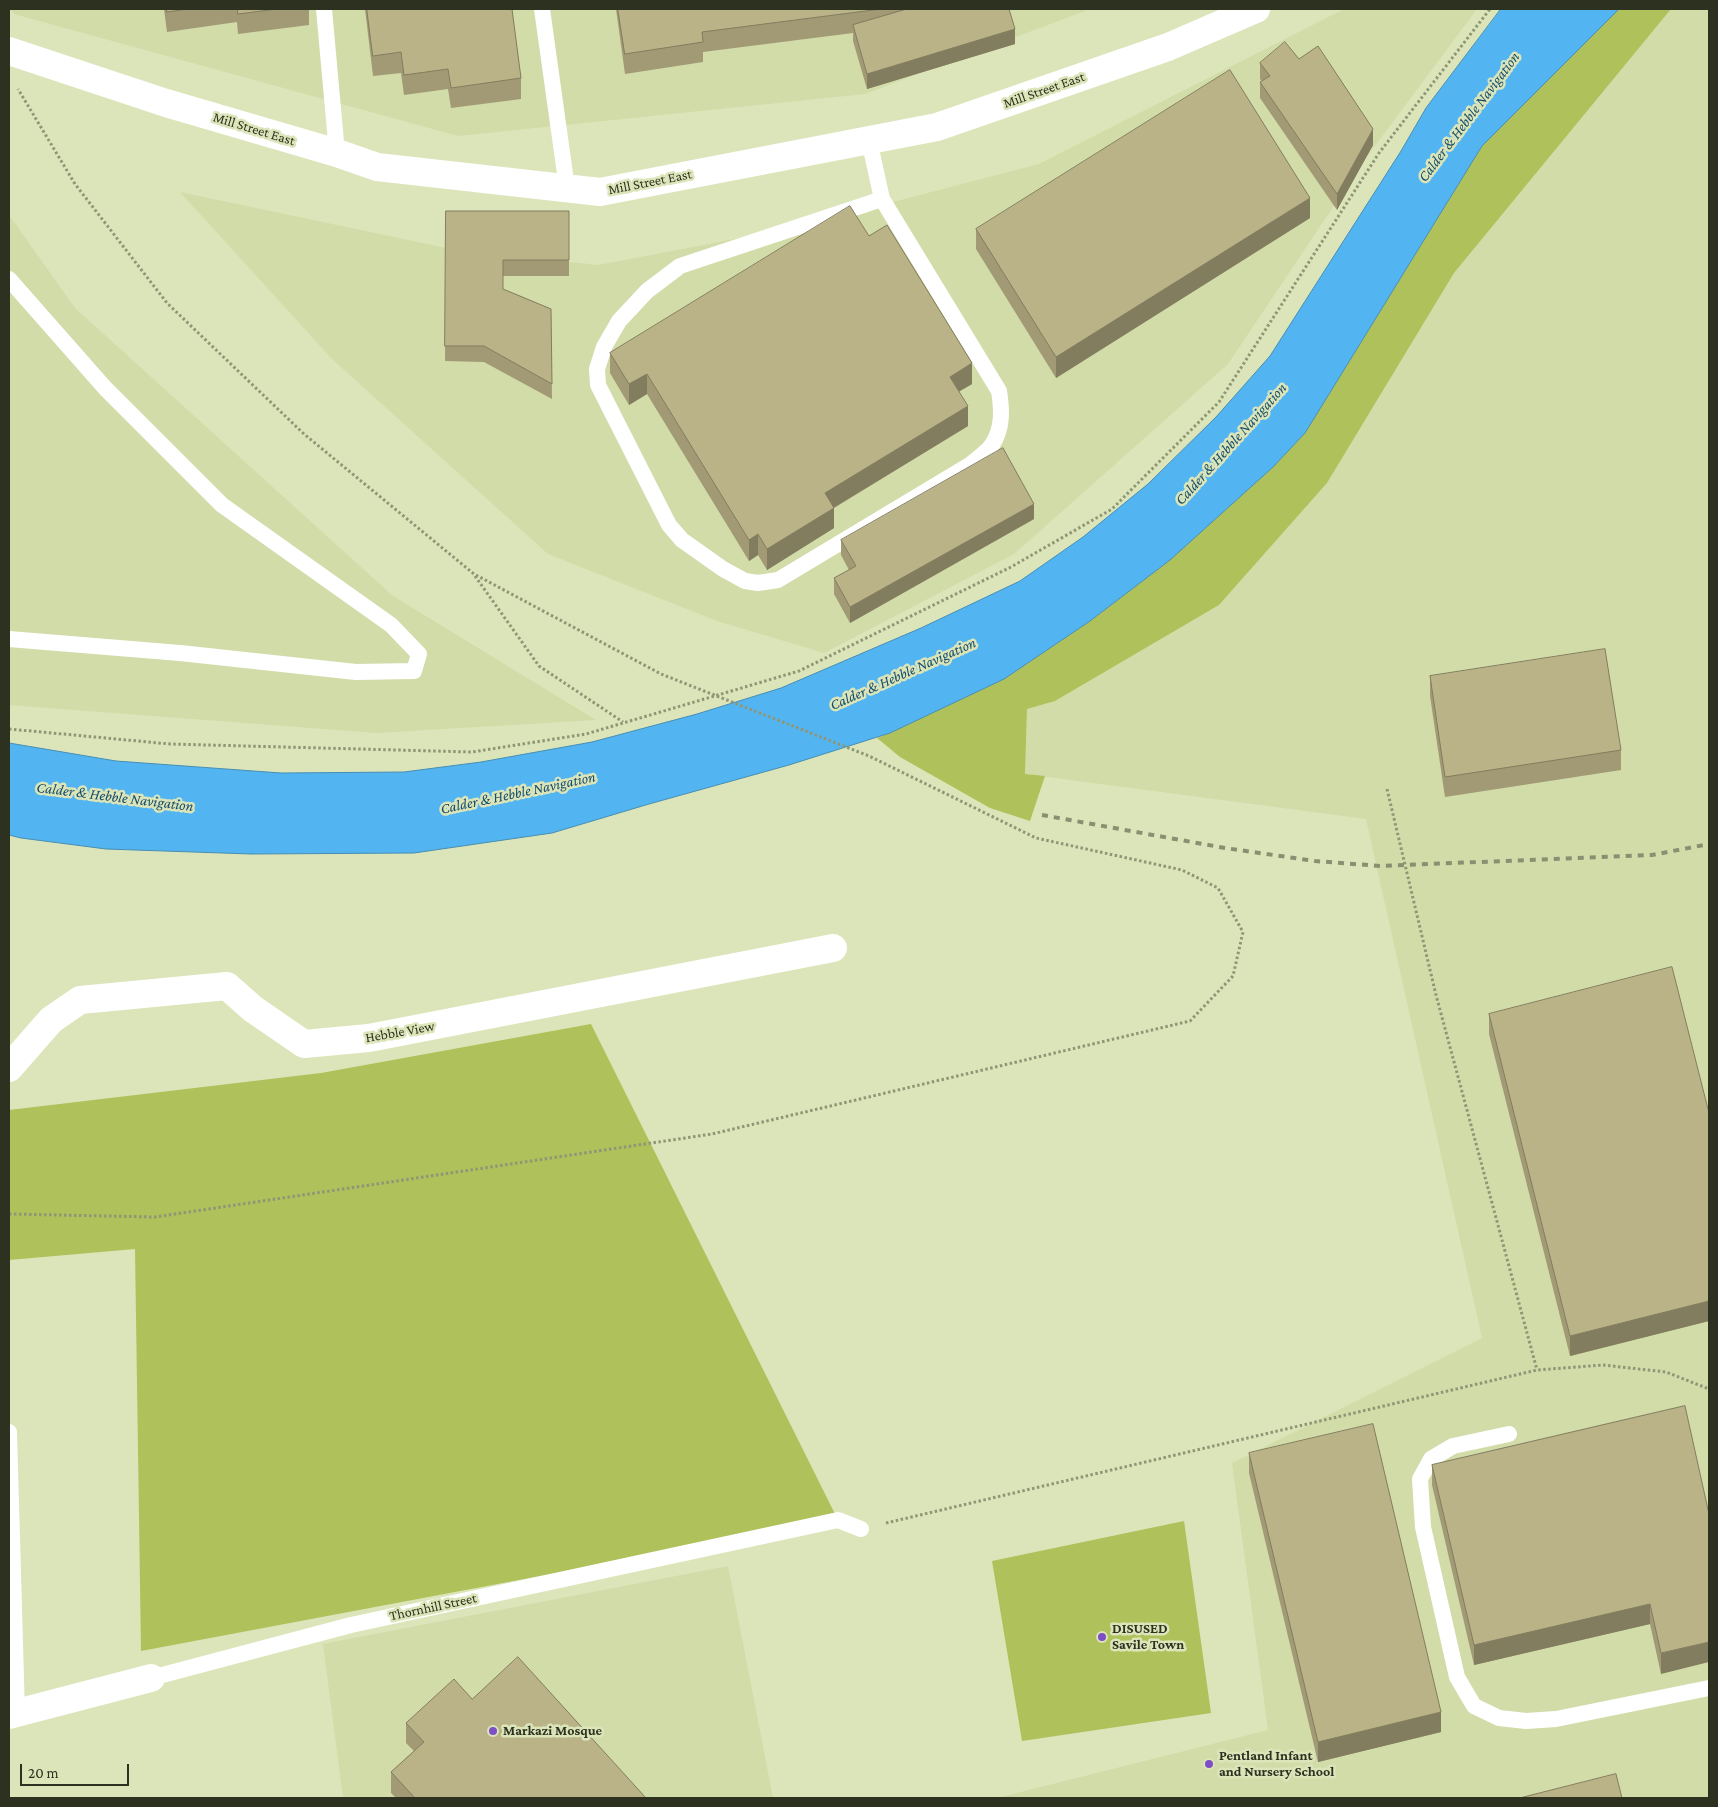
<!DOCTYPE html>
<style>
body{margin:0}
#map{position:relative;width:1718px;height:1807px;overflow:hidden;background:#dbe5b9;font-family:"Crimson Pro",serif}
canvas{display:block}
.frame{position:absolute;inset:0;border:10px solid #2d3120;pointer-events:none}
.scale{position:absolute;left:20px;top:1764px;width:109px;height:22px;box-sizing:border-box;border:2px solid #2d3120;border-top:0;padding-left:6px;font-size:15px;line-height:18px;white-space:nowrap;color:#2d3120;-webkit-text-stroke:4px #dbe5b9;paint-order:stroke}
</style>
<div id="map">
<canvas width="1718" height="1807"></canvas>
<div class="frame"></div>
<div class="scale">20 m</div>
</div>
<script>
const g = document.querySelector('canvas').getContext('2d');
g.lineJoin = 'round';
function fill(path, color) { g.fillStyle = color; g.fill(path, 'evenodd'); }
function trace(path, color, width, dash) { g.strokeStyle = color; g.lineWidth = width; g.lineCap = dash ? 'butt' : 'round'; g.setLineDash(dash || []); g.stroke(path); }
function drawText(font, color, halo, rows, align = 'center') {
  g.font = font + ' "Crimson Pro",serif'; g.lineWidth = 5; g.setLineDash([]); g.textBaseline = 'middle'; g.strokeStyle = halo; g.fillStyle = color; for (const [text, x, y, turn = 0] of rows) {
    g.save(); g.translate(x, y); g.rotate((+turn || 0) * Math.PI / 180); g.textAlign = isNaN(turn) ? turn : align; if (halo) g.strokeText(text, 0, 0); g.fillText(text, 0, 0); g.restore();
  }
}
fill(new Path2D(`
 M 11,9 L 1090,9 L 865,94 L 458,136 L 14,14 Z
 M 1344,9 L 1477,9 L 1366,158 L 1228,364 L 1014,554 L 824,653 L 717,621 L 548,554 L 332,359 L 180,192 L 451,249 L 598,265 L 793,228 L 1039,164 Z
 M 1671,9 L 1709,9 L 1709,1798 L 997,1798 L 1268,1730 L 1232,1463 L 1482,1338 L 1366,819 L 1025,774 L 1027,709 L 1055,701 L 1219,605 L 1327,483 L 1454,273 Z
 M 9,215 L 75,308 L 393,596 L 596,720 L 376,733 L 9,705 Z
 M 728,1566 L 773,1798 L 343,1798 L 323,1644 Z`), '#d1dca9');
fill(new Path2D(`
 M 1619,9 L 1671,9 L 1454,273 L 1327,483 L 1219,605 L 1055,701 L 1027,709 L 1025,774 L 1045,776 L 1030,821 L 990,808 L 900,757 L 877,738 L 890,733 L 1004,679 L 1090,621 L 1170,560 L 1273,467 L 1305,433 L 1482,146 Z
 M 591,1024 L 838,1520 L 141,1651 L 135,1249 L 9,1260 L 9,1110 L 321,1073 Z
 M 1184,1521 L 1211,1713 L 1022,1741 L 992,1561 Z`), '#aec15a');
const water = new Path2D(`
 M 1501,9 L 1619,9 L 1482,146 L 1305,433 L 1273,467 L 1170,560 L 1090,621 L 1004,679 L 890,733 L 789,765 L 649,804 L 552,833 L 414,853 L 251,854 L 106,849 L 21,838 L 9,835 L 9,743 L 116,761 L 281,773 L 404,772 L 481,762 L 592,742 L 697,714 L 781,688 L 921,628 L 1020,581 L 1083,537 L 1148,484 L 1216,417 L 1270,356 L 1401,151 L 1426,108 Z`);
fill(water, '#52b5f1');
trace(water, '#478db2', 1);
trace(new Path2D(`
 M 475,576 L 539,666 L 623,722
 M 9,729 L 170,744 L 472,752 L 586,734 L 799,671 L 1011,567 L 1112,509 L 1219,402 L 1379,153 L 1490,9
 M 1387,789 L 1436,995 L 1537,1370
 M 9,1214 L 155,1217 L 712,1134 L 1190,1021 L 1233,976 L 1243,932 L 1218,888 L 1182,870 L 1036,838 L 869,756 L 661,674 L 474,574 L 304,434 L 167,303 L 75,184 L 18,89
 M 886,1523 L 1537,1370 L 1603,1365 L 1666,1372 L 1709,1389`), '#8f9676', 3, [2.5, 2.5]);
trace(new Path2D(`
 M 324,9 L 337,153
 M 542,9 L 567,188
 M 869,140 L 882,199 L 999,391 C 1002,410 1003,428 992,445 C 987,452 978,458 971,464 L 778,580 L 758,583 L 745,581 L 723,569 L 682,540 L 669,525 L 598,385 L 597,369 L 604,347 L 619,321 L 647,291 L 680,266 L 882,199
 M 9,279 L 105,388 L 222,505 L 391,625 L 419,654 L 414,671 L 356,672 L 180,653 L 9,639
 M 9,1432 L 17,1714
 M 1509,1434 L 1453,1446 L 1431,1459 L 1420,1479 L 1423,1527 L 1457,1677 L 1474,1706 L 1499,1718 L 1526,1721 L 1556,1719 L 1709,1688
 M 151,1678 L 351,1625 L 838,1520 L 861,1529`), '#fff', 16);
trace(new Path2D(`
 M 9,1068 L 51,1020 L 80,1000 L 227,986 L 253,1009 L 304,1044 L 369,1038 L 833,948
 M 9,1715 L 151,1678`), '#fff', 28);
trace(new Path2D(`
 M 9,51 L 166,103 L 337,153 L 377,167 L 600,192 L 937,127 L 1168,47 L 1256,9`), '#fff', 28);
trace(new Path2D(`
 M 1042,815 L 1225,848 L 1315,861 L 1380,866 L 1652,855 L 1709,844`), '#899071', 4, [6, 6]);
fill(new Path2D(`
 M 164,9 L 309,9 L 309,25 L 238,34 L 237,22 L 167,32 Z
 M 365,9 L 512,9 L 521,78 L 521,99 L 451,108 L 448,89 L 404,95 L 401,73 L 373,76 Z
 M 616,9 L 1009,9 L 1015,44 L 867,89 L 853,41 L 853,33 L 703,52 L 703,62 L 625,74 Z
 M 1299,59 L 1373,145 L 1337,210 L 1260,98 L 1260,82 L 1262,81 L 1260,79 L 1260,63 Z
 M 446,211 L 569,211 L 569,276 L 503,276 L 503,289 L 551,309 L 552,399 L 484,362 L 445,361 Z
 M 1310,218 L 1056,378 L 976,249 L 976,229 Z
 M 869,236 L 972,384 L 959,391 L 968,426 L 834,508 L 834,528 L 767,570 L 758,555 L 749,561 L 647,394 L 629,405 L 610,373 L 610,353 Z
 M 1034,519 L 850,623 L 834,594 L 834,578 L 849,570 L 841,555 L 841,540 Z
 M 1430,676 L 1621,750 L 1621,770 L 1445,797 L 1430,696 Z
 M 1489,1014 L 1709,1113 L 1709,1321 L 1570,1356 L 1489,1034 Z
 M 1685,1406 L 1661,1674 L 1650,1624 L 1474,1665 L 1432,1485 L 1432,1465 Z
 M 1249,1453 L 1441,1732 L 1318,1762 L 1249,1473 Z
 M 472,1699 L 646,1798 L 396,1798 L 391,1793 L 391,1772 L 414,1751 L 406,1743 L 406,1723 Z`), '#a19a75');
fill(new Path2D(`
 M 1015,29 L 1015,44 L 867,89 L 867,74 Z
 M 1373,129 L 1373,145 L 1337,210 L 1337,194 Z
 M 1310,198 L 1310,218 L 1056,378 L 1056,357 Z
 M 972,363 L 972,384 L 950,397 L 950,377 Z
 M 647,374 L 647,394 L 629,405 L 629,384 Z
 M 968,406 L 968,426 L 825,513 L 825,493 Z
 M 1034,504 L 1034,519 L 850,623 L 850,607 Z
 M 834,508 L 834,528 L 767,570 L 767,549 Z
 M 758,534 L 758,555 L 749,561 L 749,540 Z
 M 1709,1301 L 1709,1321 L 1570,1356 L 1570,1336 Z
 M 1650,1604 L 1650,1624 L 1474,1665 L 1474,1645 Z
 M 1709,1642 L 1709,1662 L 1661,1674 L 1661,1653 Z
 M 1441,1712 L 1441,1732 L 1318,1762 L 1318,1742 Z`), '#837d5f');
const building = new Path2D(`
 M 167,9 L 188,9 L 167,12 Z
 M 238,9 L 277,9 L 238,14 Z
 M 367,9 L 512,9 L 521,78 L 451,88 L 448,69 L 404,75 L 401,52 L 373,56 Z
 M 618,9 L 881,9 L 702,32 L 703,42 L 625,54 Z
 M 907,9 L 1009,9 L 1015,29 L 867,74 L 853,25 Z
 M 1285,42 L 1299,59 L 1318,46 L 1373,129 L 1337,194 L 1260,82 L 1270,76 L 1260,63 Z
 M 1230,70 L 1310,198 L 1056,357 L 976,229 Z
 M 850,206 L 869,236 L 887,225 L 972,363 L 950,377 L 968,406 L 825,493 L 834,508 L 767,549 L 758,534 L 749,540 L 647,374 L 629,384 L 610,353 Z
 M 446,211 L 569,211 L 569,260 L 503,260 L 503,289 L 551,309 L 552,384 L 484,346 L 445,346 Z
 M 1003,448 L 1034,504 L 850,607 L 834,578 L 856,566 L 841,540 Z
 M 1605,649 L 1621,750 L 1445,777 L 1430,676 Z
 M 1672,967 L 1709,1113 L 1709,1301 L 1570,1336 L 1489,1014 Z
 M 1685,1406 L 1709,1514 L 1709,1642 L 1661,1653 L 1650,1604 L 1474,1645 L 1432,1465 Z
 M 1373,1424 L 1441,1712 L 1318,1742 L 1249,1453 Z
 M 518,1657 L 646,1798 L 415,1798 L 391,1772 L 424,1742 L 406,1723 L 454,1679 L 472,1699 Z
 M 1616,1774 L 1622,1798 L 1520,1798 Z`);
fill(building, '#bbb388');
trace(building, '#837d5f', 1);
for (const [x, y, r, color] of [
 [1102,1637,5,"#7d4ec6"],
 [493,1731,5,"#7d4ec6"],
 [1209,1764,5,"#7d4ec6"]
]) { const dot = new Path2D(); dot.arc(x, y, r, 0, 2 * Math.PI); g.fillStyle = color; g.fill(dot); trace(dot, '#dbe5b9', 2); }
drawText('14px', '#2d3120', '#dbe5b9', [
 ["Mill Street East",1044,90,-19],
 ["Mill Street East",254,129,17],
 ["Mill Street East",650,182,-11],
 ["Hebble View",400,1032,-10],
 ["Thornhill Street",433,1607,-12]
]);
drawText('bold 14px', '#2d3120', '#dbe5b9', [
 ["DISUSED",1112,1629],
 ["Savile Town",1112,1645],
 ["Markazi Mosque",503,1731],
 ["Pentland Infant",1219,1756],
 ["and Nursery School",1219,1772]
], 'left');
drawText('italic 15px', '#164c6a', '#dbe5b9', [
 ["Calder & Hebble Navigation",1469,117,-53],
 ["Calder & Hebble Navigation",1231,444,-48],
 ["Calder & Hebble Navigation",903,674,-24],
 ["Calder & Hebble Navigation",518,793,-12],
 ["Calder & Hebble Navigation",115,797,7]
]);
</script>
